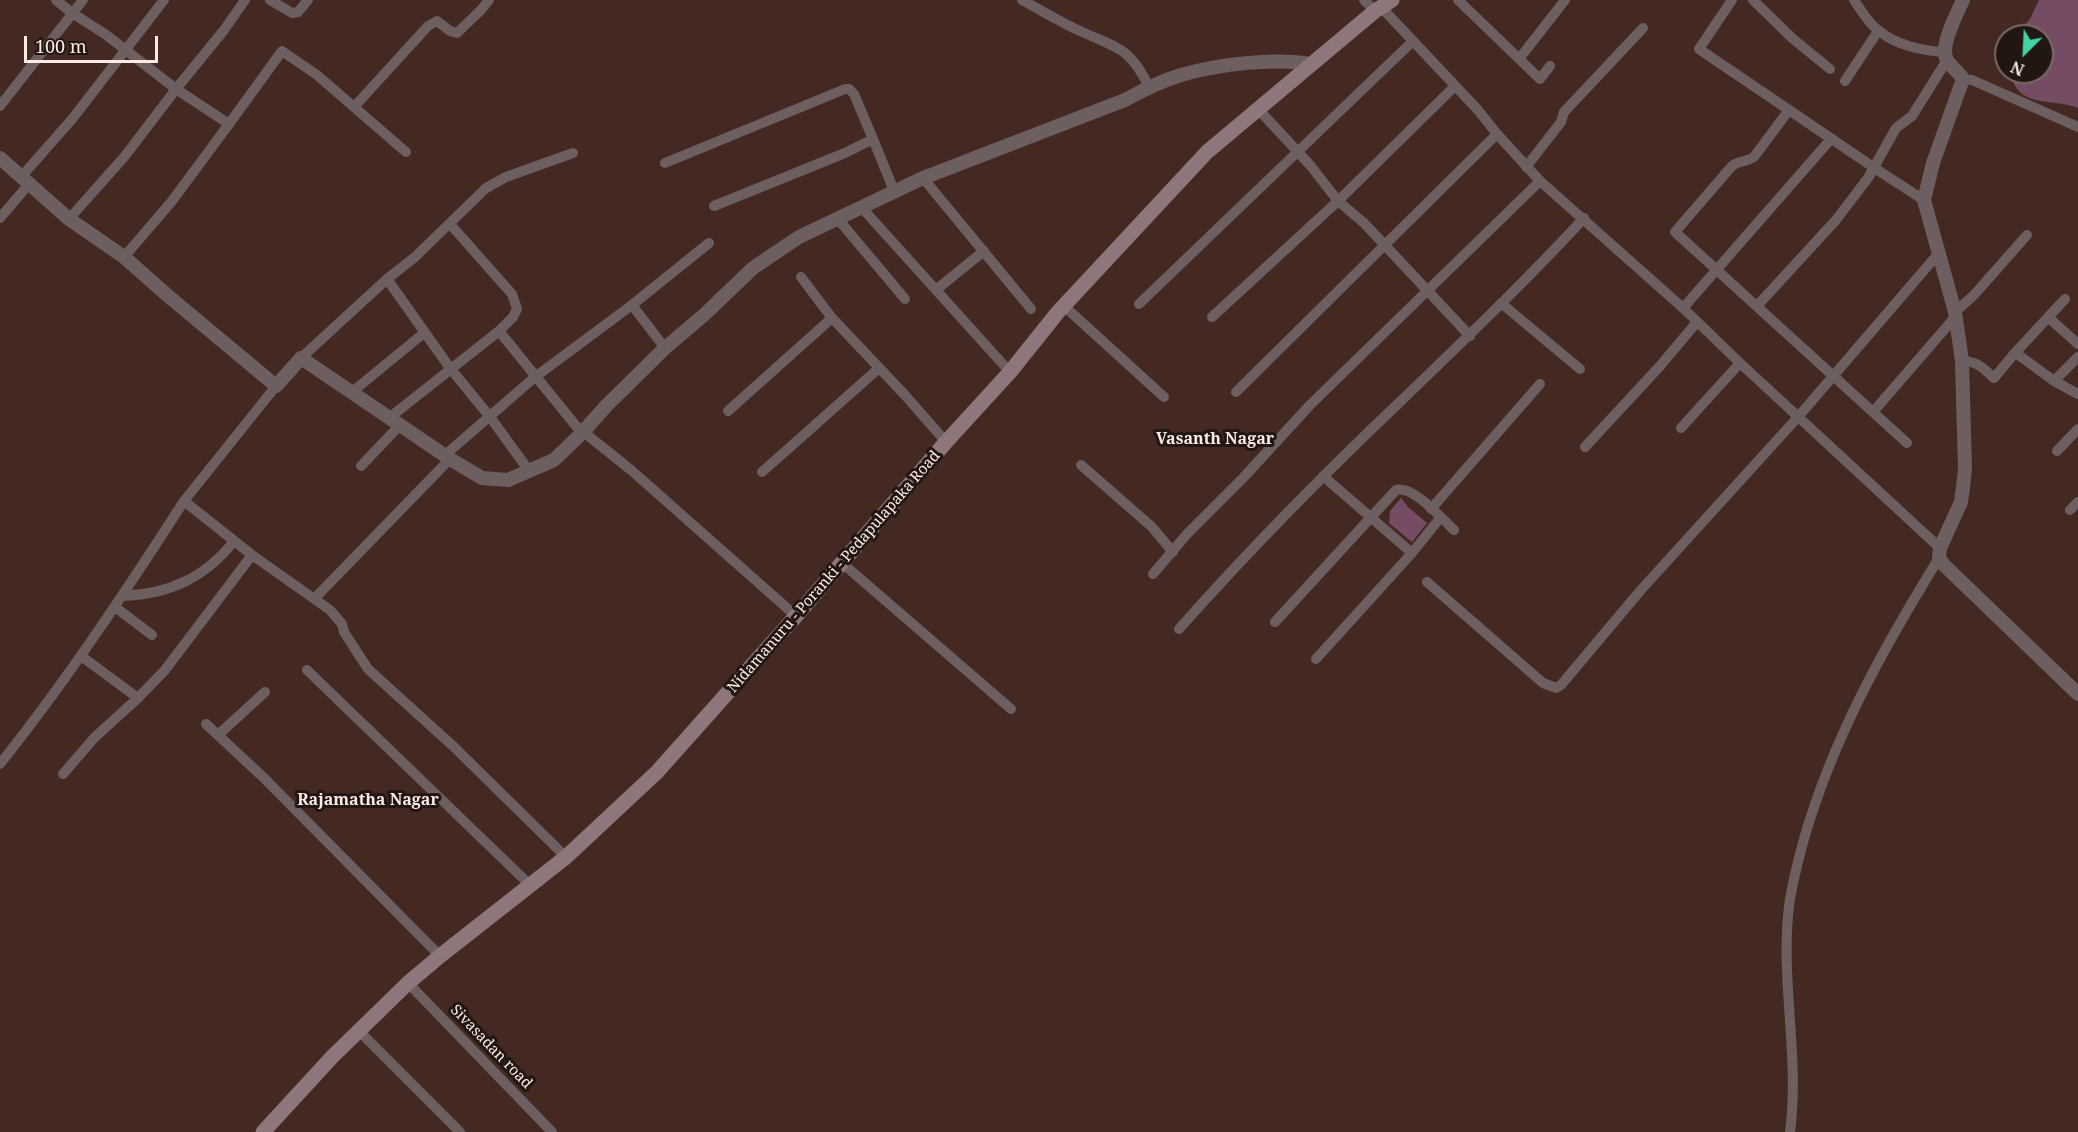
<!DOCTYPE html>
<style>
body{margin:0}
#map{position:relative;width:2078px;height:1132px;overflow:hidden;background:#442922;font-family:"Noto Serif",serif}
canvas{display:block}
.north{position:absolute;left:1994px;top:24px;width:60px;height:60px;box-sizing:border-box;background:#221612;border:2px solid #796b66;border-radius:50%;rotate:204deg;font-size:16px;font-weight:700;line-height:24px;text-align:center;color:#fceae5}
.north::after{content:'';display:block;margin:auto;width:21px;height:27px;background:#3fd4a2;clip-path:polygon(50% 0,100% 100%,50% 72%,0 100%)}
.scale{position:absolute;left:24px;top:36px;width:134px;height:27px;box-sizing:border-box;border:3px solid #fceae5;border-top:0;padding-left:8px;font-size:18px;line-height:21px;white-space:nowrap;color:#fceae5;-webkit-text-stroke:4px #221612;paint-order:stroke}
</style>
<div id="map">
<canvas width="2078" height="1132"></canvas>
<div class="north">N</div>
<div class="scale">100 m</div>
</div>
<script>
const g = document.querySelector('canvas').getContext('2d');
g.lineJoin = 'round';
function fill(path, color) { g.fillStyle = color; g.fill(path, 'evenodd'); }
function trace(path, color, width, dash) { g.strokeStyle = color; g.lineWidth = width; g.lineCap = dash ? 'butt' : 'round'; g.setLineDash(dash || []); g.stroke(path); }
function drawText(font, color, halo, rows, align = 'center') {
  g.font = font + ' "Noto Serif",serif'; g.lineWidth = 6; g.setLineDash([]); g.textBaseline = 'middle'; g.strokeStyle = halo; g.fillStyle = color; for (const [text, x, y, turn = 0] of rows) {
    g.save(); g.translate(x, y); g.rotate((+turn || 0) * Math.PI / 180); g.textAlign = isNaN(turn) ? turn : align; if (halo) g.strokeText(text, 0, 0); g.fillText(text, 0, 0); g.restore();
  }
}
fill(new Path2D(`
 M 2039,0 L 2078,0 L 2078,108 C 2054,98 2015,109 2011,72 L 2042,72 L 2042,36 L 2016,36 L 2030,19 Z
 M 1401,498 L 1408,507 L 1427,523 L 1412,542 L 1389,523 L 1390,511 Z`), '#764c65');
trace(new Path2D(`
 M 56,0 L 72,13 L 105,34 L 176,89 L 229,124 L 172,201 L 124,257
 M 270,0 L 292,13 L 298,12 L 308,0
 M 1022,0 C 1041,10 1060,22 1080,31 C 1117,48 1130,47 1149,87
 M 1364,0 L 1375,11
 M 1458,0 L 1540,79 L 1550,66
 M 1732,0 L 1699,49 L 1882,173 L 1924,200
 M 1753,0 L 1792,38 L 1830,69
 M 1854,0 C 1861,10 1868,23 1878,30 C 1895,45 1923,51 1945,52
 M 1381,7 L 1478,110 L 1497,134 L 1540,181 L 1683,308 L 1740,363 L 1940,548
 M 1519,59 L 1565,0
 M 1963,79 L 1972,80 L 2078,127
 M 1845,81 L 1878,31
 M 0,106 L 83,0
 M 354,107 L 428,26 L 437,21 L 450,31 L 457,33 L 481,10 L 489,0
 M 1259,110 L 1310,165 L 1338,201 L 1364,223 L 1470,336
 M 1789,110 L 1754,157 C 1747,162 1738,161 1732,166 L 1675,232 L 1907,443
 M 229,124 L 282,51 L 317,75 L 406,152
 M 665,163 L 845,89 L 849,89 L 854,94 L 873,139
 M 1526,167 L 1561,122 L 1564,112 L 1643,28
 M 22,176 L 73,118 L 164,0
 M 923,178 L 1031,309
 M 714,206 L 845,153 L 873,139 L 895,193
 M 862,208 L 1010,372
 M 0,218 L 29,184
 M 69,219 L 125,156 L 176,89 L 224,30 L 245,0
 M 838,219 L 905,299
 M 801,277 L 832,318 L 904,394 L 946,442
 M 387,279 L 450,368 L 490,417 L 530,472
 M 937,289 L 984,251
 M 1501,303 L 1580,369
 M 1139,304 L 1413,41
 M 632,305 L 665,348
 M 1064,306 L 1164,397
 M 1757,306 L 1836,220 L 1868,178 L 1896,128 L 1912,116 L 1947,60
 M 1683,308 L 1831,139
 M 1955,312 L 1974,295 L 2027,235
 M 1212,317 L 1338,201 L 1455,86
 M 2049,318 L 2078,344
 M 499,331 L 576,426 L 631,470 L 796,616
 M 2014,354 L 2065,299
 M 301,358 L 387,279 L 415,257 L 486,188 L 506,177 L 573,153
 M 1962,361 C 1977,361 1983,368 1994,378 L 2014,354 L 2020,356 L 2054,381 L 2078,394
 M 2054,381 L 2078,357
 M 276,386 L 184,501 L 252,555 L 330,610 L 342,624 L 344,632 L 368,669 L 453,746 L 566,857
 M 352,392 L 424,333
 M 1236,392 L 1497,134
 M 728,411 L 832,318
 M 1873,412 L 1956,316
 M 389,418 L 499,331 L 513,317 L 517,309 L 512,294 L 450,224
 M 1681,428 L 1740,363
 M 1585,447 L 1660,366 L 1697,322
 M 2057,451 L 2078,429
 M 445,455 L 535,377 L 632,305 L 709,243
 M 1081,465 L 1152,527 L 1173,552
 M 361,466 L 400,425
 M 762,472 L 878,369
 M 1323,476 L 1412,553
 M 1431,509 L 1540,384
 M 2070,510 L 2078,502
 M 842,563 L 1011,709
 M 1153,574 L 1187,534 L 1244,477 L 1310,405 L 1540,181
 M 1427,582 L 1543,683 L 1556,688 L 1561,685 L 1640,591 L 1798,417 L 1938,254
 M 123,596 C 169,594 205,578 234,541
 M 315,598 L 450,459
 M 115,607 L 152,635
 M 1275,622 L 1396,490 C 1413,485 1441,518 1454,530
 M 1179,629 C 1250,549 1326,472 1404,398 C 1465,339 1526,281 1584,218
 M 81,656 L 138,698
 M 1316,659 L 1412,553 L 1440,518
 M 307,670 L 530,885
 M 206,724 L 264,778 L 440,956
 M 218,735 L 265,692
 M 0,764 C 67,680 126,591 184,501
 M 63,774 L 95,737 L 138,698 L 165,670 L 252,555
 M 408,983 L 552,1132
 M 359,1031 L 460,1132
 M 1790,1132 C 1800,1057 1780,981 1789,906 C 1792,883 1798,861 1804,839 C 1833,738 1884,647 1939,558`), '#6d5e60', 10);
trace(new Path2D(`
 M 1963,0 C 1957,14 1939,46 1947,60 C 1951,67 1959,72 1963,79 L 1933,163 L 1924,200 L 1955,312 L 1962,361 L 1965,469 L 1963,487 L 1961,502 L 1940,548 L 1939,558 L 1944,565 L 2078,694
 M 0,158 L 69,219 L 124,257 L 167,295 L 276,386 L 301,358 L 450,459 L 482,478 L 508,480 L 554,460 L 583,432 L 606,406 L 665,348 L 705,314 L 753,268 L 799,237 L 923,178 L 1125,100 C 1143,90 1161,81 1181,75 C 1219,64 1271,58 1311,64`), '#6d5e60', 14);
trace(new Path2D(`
 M 263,1132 L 332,1057 L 408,983 L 440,956 L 566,857 L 657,772 L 796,616 L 946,442 L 1010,372 L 1058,312 L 1207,152 L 1375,11 L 1392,0`), '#8e777a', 15);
drawText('15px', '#fceae5', '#221612', [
 ["Nidamanuru - Poranki - Pedapulapaka Road",834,572,-49],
 ["Sivasadan road",491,1047,46]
]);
drawText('bold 16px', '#fceae5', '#221612', [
 ["Vasanth Nagar",1215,439],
 ["Rajamatha Nagar",368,800]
]);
</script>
